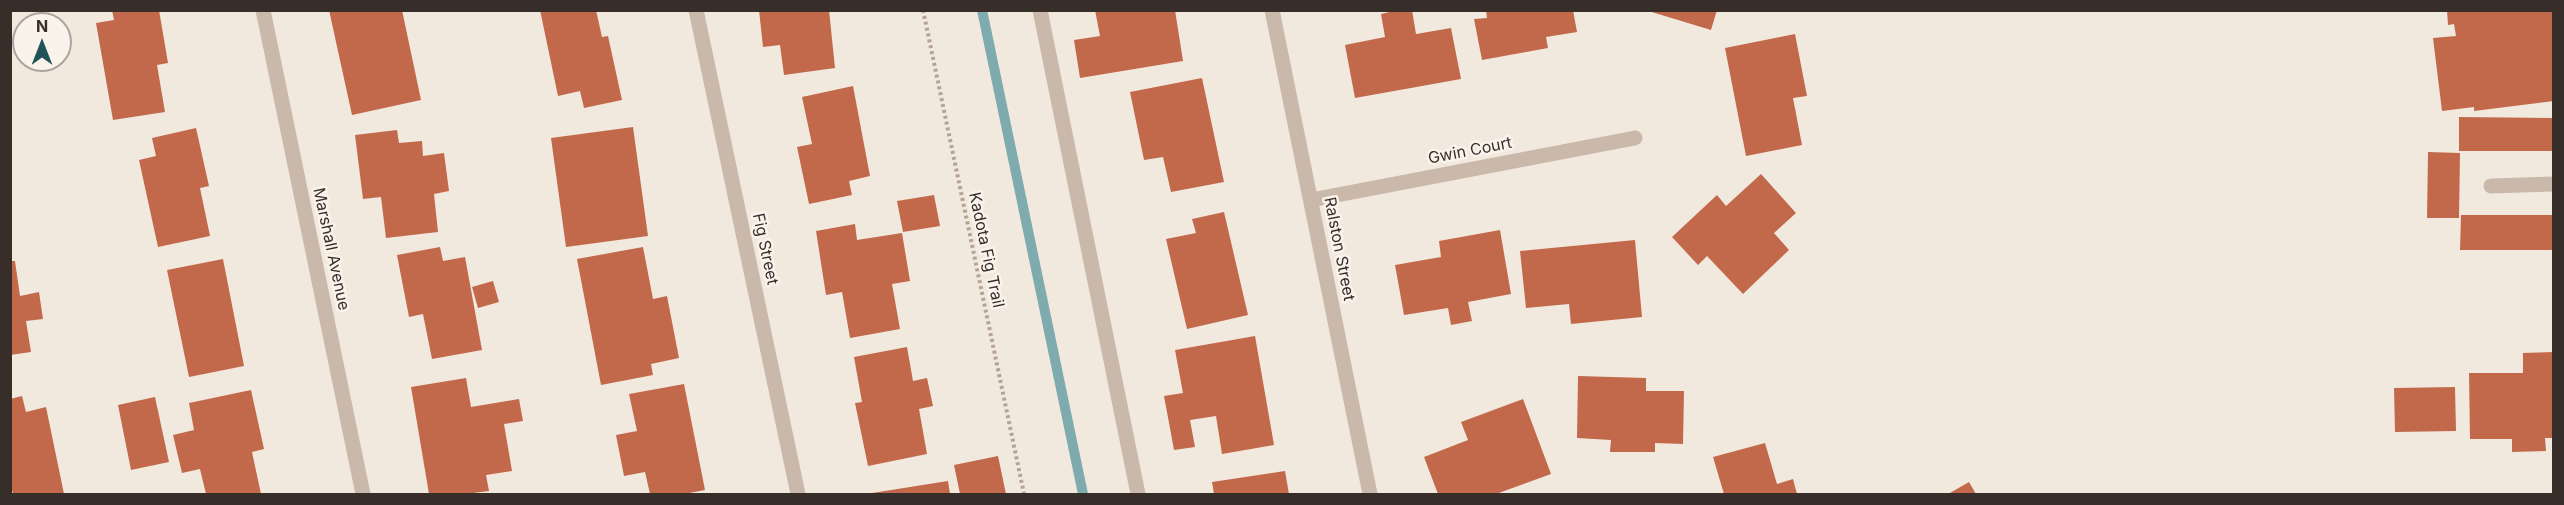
<!DOCTYPE html>
<style>
body{margin:0}
#map{position:relative;width:2564px;height:505px;overflow:hidden;background:#f2e9de;font-family:Inter,sans-serif}
canvas{display:block}
.frame{position:absolute;inset:0;border:12px solid #382e29;pointer-events:none}
.north{position:absolute;left:12px;top:12px;width:60px;height:60px;box-sizing:border-box;background:#f9f3eb;border:2px solid #aca49d;border-radius:50%;rotate:0deg;font-size:16px;font-weight:700;line-height:24px;text-align:center;color:#382e29}
.north::after{content:'';display:block;margin:auto;width:21px;height:27px;background:#205458;clip-path:polygon(50% 0,100% 100%,50% 72%,0 100%)}
</style>
<div id="map">
<canvas width="2564" height="505"></canvas>
<div class="frame"></div>
<div class="north">N</div>
</div>
<script>
const g = document.querySelector('canvas').getContext('2d');
g.lineJoin = 'round';
function trace(path, color, width, dash) { g.strokeStyle = color; g.lineWidth = width; g.lineCap = dash ? 'butt' : 'round'; g.setLineDash(dash || []); g.stroke(path); }
function fill(path, color) { g.fillStyle = color; g.fill(path, 'evenodd'); }
function drawText(font, color, halo, rows, align = 'center') {
  g.font = font + ' Inter,sans-serif'; g.lineWidth = 5; g.setLineDash([]); g.textBaseline = 'middle'; g.strokeStyle = halo; g.fillStyle = color; for (const [text, x, y, turn = 0] of rows) {
    g.save(); g.translate(x, y); g.rotate((+turn || 0) * Math.PI / 180); g.textAlign = isNaN(turn) ? turn : align; if (halo) g.strokeText(text, 0, 0); g.fillText(text, 0, 0); g.restore();
  }
}
trace(new Path2D(`
 M 982,10 L 1083,494`), '#7eacae', 10);
fill(new Path2D(`
 M 112,10 L 159,10 L 168,63 L 157,65 L 165,112 L 113,120 L 96,23 L 114,20 Z
 M 329,10 L 402,10 L 421,100 L 352,115 Z
 M 540,10 L 596,10 L 602,37 L 608,36 L 622,100 L 584,108 L 580,91 L 558,96 Z
 M 759,10 L 829,10 L 835,68 L 784,75 L 780,45 L 763,47 Z
 M 1095,10 L 1175,10 L 1183,61 L 1080,78 L 1074,40 L 1100,36 Z
 M 1398,10 L 1412,10 L 1416,34 L 1451,28 L 1461,79 L 1355,98 L 1345,45 L 1385,37 L 1381,14 Z
 M 1486,10 L 1573,10 L 1577,32 L 1546,37 L 1548,48 L 1482,60 L 1474,19 L 1487,18 Z
 M 1645,10 L 1717,10 L 1711,30 Z
 M 2447,10 L 2554,10 L 2554,101 L 2474,111 L 2474,107 L 2442,111 L 2433,38 L 2456,36 L 2454,24 L 2448,25 Z
 M 1795,34 L 1807,96 L 1793,98 L 1802,145 L 1746,156 L 1725,48 Z
 M 1202,78 L 1224,182 L 1171,192 L 1163,157 L 1144,160 L 1130,92 Z
 M 853,86 L 870,176 L 849,181 L 852,195 L 809,204 L 797,147 L 812,144 L 802,97 Z
 M 2459,117 L 2554,118 L 2554,151 L 2459,151 Z
 M 633,127 L 648,236 L 566,247 L 551,138 Z
 M 196,128 L 209,186 L 200,188 L 210,236 L 158,247 L 139,160 L 156,156 L 152,138 Z
 M 397,130 L 399,143 L 422,141 L 423,156 L 444,153 L 449,191 L 434,194 L 438,232 L 386,238 L 381,197 L 363,199 L 355,135 Z
 M 2428,152 L 2460,153 L 2459,218 L 2427,218 Z
 M 1761,174 L 1796,213 L 1774,233 L 1789,250 L 1743,294 L 1707,256 L 1698,265 L 1672,237 L 1717,195 L 1726,206 Z
 M 934,195 L 940,226 L 903,232 L 897,201 Z
 M 1224,212 L 1248,315 L 1187,329 L 1166,239 L 1196,233 L 1192,219 Z
 M 2461,215 L 2554,215 L 2554,250 L 2460,250 Z
 M 855,224 L 857,240 L 902,233 L 910,281 L 892,284 L 900,329 L 850,338 L 842,292 L 826,295 L 816,231 Z
 M 1500,230 L 1511,294 L 1468,302 L 1472,321 L 1451,325 L 1448,308 L 1404,315 L 1395,265 L 1441,257 L 1439,241 Z
 M 1635,240 L 1642,317 L 1571,324 L 1569,304 L 1526,308 L 1520,251 Z
 M 440,247 L 443,261 L 465,257 L 482,350 L 432,359 L 423,314 L 409,317 L 397,255 Z
 M 643,247 L 653,299 L 667,296 L 679,358 L 651,364 L 653,375 L 601,385 L 577,259 Z
 M 223,259 L 244,366 L 189,377 L 167,270 Z
 M 10,261 L 15,261 L 20,296 L 39,292 L 43,319 L 26,321 L 31,352 L 10,355 Z
 M 493,281 L 499,302 L 478,308 L 472,287 Z
 M 1255,336 L 1274,445 L 1222,454 L 1216,416 L 1190,420 L 1195,447 L 1174,450 L 1164,396 L 1183,393 L 1175,350 Z
 M 907,347 L 913,381 L 927,378 L 933,406 L 919,409 L 927,454 L 868,466 L 855,403 L 862,402 L 854,357 Z
 M 2554,352 L 2554,438 L 2545,438 L 2546,451 L 2512,452 L 2512,439 L 2470,439 L 2469,373 L 2523,373 L 2523,353 Z
 M 1578,376 L 1646,378 L 1646,391 L 1684,391 L 1683,444 L 1655,443 L 1655,452 L 1610,452 L 1611,440 L 1577,438 Z
 M 466,378 L 471,407 L 519,399 L 523,421 L 504,424 L 512,471 L 486,475 L 489,491 L 466,494 L 429,494 L 411,387 Z
 M 684,384 L 705,490 L 684,494 L 650,494 L 645,472 L 624,476 L 616,435 L 637,431 L 629,394 Z
 M 2455,387 L 2456,431 L 2395,432 L 2394,388 Z
 M 251,390 L 264,449 L 252,452 L 261,494 L 206,494 L 200,469 L 182,473 L 173,435 L 194,430 L 189,403 Z
 M 22,396 L 26,412 L 46,407 L 64,494 L 13,494 L 10,482 L 10,399 Z
 M 155,397 L 169,462 L 131,470 L 118,405 Z
 M 1523,399 L 1551,474 L 1496,494 L 1438,494 L 1424,457 L 1468,440 L 1461,422 Z
 M 1765,443 L 1777,484 L 1793,479 L 1797,494 L 1724,494 L 1713,457 Z
 M 998,456 L 1006,494 L 960,494 L 954,465 Z
 M 1285,471 L 1289,494 L 1214,494 L 1212,482 Z
 M 948,481 L 950,494 L 872,494 L 872,493 Z
 M 1969,482 L 1976,494 L 1948,494 Z`), '#c2694c');
trace(new Path2D(`
 M 923,10 L 1024,494`), '#b6a394', 4, [3, 3]);
trace(new Path2D(`
 M 1040,10 L 1138,494
 M 2491,186 L 2554,184`), '#cab9aa', 15);
trace(new Path2D(`
 M 263,10 L 363,494
 M 696,10 L 798,494
 M 1272,10 L 1370,494
 M 1311,200 L 1635,138`), '#cab9aa', 15);
drawText('16px', '#382e29', '#f9f3eb', [
 ["Gwin Court",1470,151,-11],
 ["Marshall Avenue",331,249,78],
 ["Fig Street",765,249,78],
 ["Ralston Street",1339,249,79],
 ["Kadota Fig Trail",986,250,78]
]);
</script>
